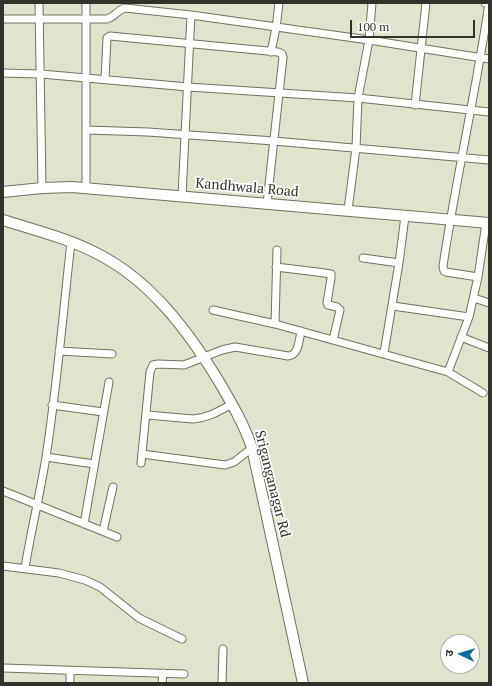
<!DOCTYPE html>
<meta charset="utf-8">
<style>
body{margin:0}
#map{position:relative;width:492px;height:686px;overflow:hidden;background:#e1e3cc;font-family:"PT Serif","Noto Sans Devanagari",serif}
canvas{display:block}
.frame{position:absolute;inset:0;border:4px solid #313229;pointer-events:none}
.north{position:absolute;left:440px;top:634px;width:40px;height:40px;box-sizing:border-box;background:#fff;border:1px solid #adada9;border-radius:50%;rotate:274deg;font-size:11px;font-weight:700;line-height:16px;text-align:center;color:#313229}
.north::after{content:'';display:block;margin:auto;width:14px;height:18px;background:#096f9c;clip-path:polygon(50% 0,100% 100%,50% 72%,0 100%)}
.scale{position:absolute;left:350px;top:20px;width:125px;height:18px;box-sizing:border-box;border:2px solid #313229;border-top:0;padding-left:5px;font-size:12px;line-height:14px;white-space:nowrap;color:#313229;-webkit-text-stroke:3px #fff;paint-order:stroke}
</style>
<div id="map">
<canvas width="492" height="686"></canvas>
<div class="frame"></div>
<div class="north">उ</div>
<div class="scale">100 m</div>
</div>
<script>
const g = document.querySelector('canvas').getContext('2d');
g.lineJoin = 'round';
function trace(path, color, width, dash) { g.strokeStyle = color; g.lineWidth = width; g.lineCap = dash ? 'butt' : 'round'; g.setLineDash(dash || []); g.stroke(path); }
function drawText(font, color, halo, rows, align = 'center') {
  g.font = font + ' "PT Serif",serif'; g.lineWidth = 3.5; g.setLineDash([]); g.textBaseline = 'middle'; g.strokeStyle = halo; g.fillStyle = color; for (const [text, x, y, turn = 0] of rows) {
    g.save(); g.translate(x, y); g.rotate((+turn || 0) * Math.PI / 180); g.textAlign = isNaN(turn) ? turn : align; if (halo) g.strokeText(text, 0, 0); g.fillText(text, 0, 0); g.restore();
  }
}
const street = new Path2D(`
 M 39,3 L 42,188
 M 86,3 L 86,188
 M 3,19 L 107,19 C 115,17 117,10 125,8 L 191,15 L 369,40 L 489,59
 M 271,52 L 276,28 L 279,3
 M 3,73 L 41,74 L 188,87 L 358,98 L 489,112
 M 105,79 L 107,38 L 110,36 L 278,52 L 282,54 L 283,57 L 267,203
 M 415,105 L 426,3
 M 86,130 L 148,132 L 274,141 L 489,160
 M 182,196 L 191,15
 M 348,210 L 356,148 L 358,98 L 369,40 L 372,3
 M 363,258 L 399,263
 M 276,267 L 317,272 L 331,274 L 331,278 L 327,303 L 328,305 L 337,307 L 340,310 L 333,340
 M 478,277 L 446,272 L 444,271 L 443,266 C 456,178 476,92 489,3 L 485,3
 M 474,298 L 489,303
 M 393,306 L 469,317
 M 213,310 L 275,324 L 448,372 L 483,393
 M 275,324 L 277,250
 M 461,337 L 489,348
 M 59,351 L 112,354
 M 384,353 L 399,263 L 405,216
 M 448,372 L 469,317 L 478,277 L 486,223
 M 52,405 L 103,412
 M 147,415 L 193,419 C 208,418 219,411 232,404
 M 142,454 L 225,465 L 234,462 L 252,448
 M 46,457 L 94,464
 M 141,463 L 150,372 L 153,365 L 158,364 L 184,365 L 222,350 L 235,347 L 288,356 C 299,355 299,340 301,331
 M 3,491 L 117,537
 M 84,524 L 109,382
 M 103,531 L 113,487
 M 3,566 L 59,573 L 85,580 L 100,587 L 139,618 L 182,639
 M 25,568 C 31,531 40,494 46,457 C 57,386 63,314 71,242
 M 3,668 L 184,674
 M 70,683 L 70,671
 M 162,683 L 163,673
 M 222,683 L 223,649`);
const secondary = new Path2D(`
 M 3,192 L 42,188 L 72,187 L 489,223
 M 3,220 C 34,230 68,238 98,254 C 151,281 188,331 218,380 C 231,402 244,424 252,448 L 303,683`);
trace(street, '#71735e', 9);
trace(secondary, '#71735e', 12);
trace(street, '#fff', 7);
trace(secondary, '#fff', 10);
drawText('14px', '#313229', '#fff', [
 ["Kandhwala Road",247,188,5],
 ["Sriganganagar Rd",272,484,76]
]);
</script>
